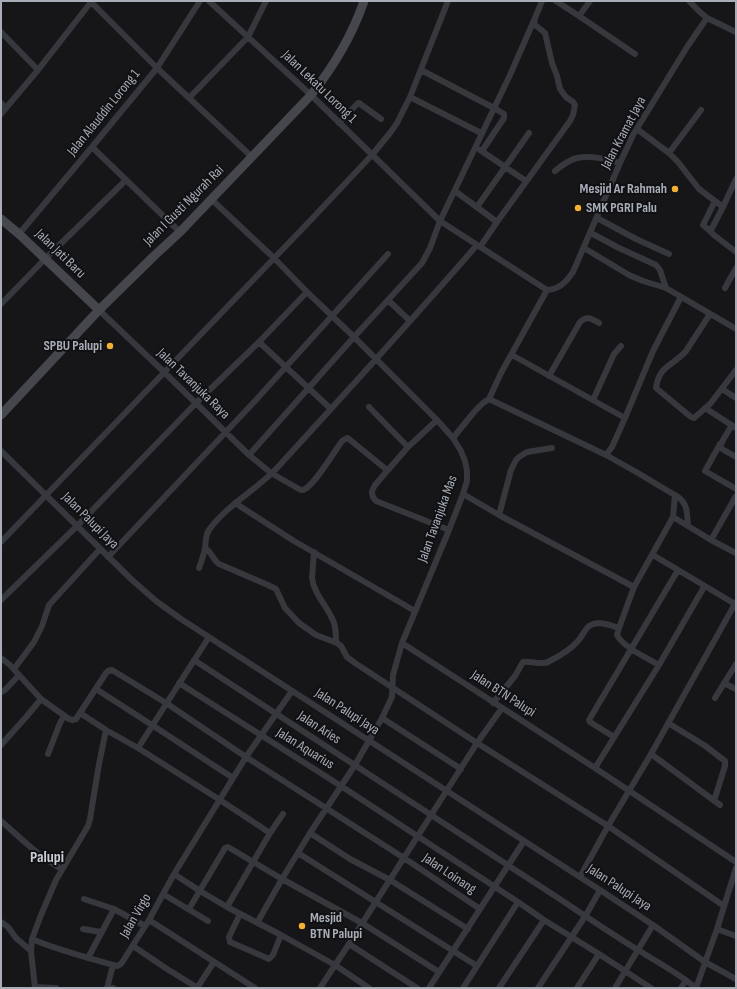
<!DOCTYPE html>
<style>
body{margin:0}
#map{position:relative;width:737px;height:989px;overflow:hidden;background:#161618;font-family:"Sofia Sans Condensed",sans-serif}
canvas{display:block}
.frame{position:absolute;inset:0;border:2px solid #a8adb8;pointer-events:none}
</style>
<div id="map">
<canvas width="737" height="989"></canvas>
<div class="frame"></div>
</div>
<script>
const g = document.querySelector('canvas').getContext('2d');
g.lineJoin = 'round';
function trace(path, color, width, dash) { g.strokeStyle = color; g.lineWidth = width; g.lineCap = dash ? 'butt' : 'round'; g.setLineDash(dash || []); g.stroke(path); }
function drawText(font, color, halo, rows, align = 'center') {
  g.font = font + ' "Sofia Sans Condensed",sans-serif'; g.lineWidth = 4; g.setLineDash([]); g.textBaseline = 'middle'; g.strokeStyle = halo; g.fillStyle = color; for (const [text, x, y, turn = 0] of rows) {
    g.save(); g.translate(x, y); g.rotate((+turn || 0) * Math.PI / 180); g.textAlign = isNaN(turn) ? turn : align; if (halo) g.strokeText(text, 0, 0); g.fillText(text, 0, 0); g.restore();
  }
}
trace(new Path2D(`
 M 209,1 L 311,95 L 440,221 L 547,290
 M 556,1 L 579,16 L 635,54
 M 689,1 L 700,12 L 707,18 L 736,32
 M 579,16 L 590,1
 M 1,32 L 38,70 L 91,2 L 157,68 L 252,157
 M 421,70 L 494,108 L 504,114 L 504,118 L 482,151
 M 410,97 L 481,133
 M 189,98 L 248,37 L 266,1
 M 1,103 L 6,108 L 38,70
 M 1,114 L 6,108
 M 339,123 L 358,103 L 359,103 L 381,119
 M 637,129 L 669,153 L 678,162 L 699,189 L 723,207
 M 92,147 L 152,205 L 180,232
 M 480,150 L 526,181
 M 669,153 L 701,110
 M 555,171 C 561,166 569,160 577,158 C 591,155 606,159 620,163
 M 736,179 L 723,207 L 711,230 L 711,232 L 714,235 L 736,252
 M 455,191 L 497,222
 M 211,199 L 274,258 L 307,292 L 354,337 L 437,420 L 453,438 L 461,451 L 465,461 L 467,471 L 467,481 L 463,494 L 449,530 L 402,643 L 393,675 L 392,697 L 382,718 L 355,765 L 310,833 L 282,879 L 257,923
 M 477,207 L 529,133
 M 597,218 L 636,239 L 669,254
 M 711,232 L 703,225 L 715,201
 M 591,233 L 617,247 L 656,265 L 660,270 L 666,288
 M 19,234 L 92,147 L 157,68 L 200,1
 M 480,247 L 497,222 L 570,121 L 573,115 L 575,105 L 573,102 L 566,97 L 560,89 L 557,76 L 552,63 L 545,33 L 534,24 L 535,18 L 542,1
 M 584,248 L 629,275 L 643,281 L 666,288 L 736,329
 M 725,288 L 736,268
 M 388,300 L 410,321
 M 1,304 L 45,259 L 126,180
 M 99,310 L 164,372 L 249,455 L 271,473 L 299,489 C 302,490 302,491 305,489 C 315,484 334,452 342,441 L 347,438 L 349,439 L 387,470
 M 710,314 L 686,351 C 673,366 659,365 656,388 L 691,417 L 694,418 L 710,404 L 736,370
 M 259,342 L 331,409
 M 512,355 L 625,418
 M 549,376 L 580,322 C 587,315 592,319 599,323
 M 722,389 L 736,398
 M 489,399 L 606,455 L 638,473 L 678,497 C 688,504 687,514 688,526 L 711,540 L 736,553
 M 593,400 L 614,354 L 621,346
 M 369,407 L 408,447
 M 705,408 L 736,428
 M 437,420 L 408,447 L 375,485 L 372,491 L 372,493 L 373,497 L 376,501 L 449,530
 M 732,425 L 723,440 L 720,447 L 722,449 L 736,457
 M 453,438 L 474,412 L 483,403 L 489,399 L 501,373 L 547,290 C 560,289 566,282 573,272 L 620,163 L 633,135 L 687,47 L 707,18
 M 720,444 L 705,471 L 736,489
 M 1,451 L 131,579 L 156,601 L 181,619 L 600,890 L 653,925 L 705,962 L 736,979
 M 249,455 L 354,337 L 422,263 L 430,248 L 440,221 L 510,75 L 535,18
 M 606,455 L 612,447 L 625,418 L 653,351 L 681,297
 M 463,494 L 499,515 L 634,587
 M 235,503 L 294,541 L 415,611
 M 499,515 L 511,470 L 516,460 L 519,457 L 527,452 L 552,448
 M 673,517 L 688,526
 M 711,540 L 736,496
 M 1,542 L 307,224 L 372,155 L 390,133 L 397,123 L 410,97 L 448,1
 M 205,548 C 212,552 213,560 219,564 L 268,585 L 276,589 L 285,608 L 299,623 L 316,635 L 337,643 L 341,646 L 347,657 L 355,663 L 387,684 L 477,743 L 608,826 L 724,906
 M 314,552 L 312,578 C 314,595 329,608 334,623 C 336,629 336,636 336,642
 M 653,555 L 735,604
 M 108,557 L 255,401 L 388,254
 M 199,568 C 201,562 204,555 205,548 C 206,542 205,536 209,530 C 226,506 256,490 276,469 C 344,395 411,321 477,245
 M 1,600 L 77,526 L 196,403 L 259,342 L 307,292
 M 402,643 L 595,768 L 736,862
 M 1,658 L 10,665 L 41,699
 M 194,660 C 305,733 417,806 529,879 C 565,902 601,927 638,950 C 657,962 678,973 696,988 L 717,929 L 736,868
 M 659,665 C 647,658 623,647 617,635 L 619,628 L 634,587 L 673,517 L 675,495
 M 14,669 L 34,642 L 42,626 L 49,605 L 100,549
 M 179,683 L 341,786 L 518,902 L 544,920 L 599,954 L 651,988
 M 724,683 L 736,689
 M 96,689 L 152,725 L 233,778
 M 1,692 L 5,690 L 19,675
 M 715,698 L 736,664
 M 493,703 L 515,676 L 523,662 C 531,661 542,665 548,662 C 558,657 570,650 578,641 C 581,637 584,632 587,628 C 595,619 609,625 619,628
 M 80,713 L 106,730 L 138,748 L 220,800 L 270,833
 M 382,718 L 461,769
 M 668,723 L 704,745 L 725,761 L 725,766 L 714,801
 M 614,737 L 590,722 L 589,720 L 678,570
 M 1,745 L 27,716 L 41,699 L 69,719 L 73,720 L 76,719 L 106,673 L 108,671 L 112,670 L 166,703 L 246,757 L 404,858 L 480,909
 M 138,748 L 209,637
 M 48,754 L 60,723 L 64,716
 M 651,754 L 720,805
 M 595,768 L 659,665 L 704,587
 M 283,814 L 270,833 L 227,907 L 281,935 L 335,965 L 369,988
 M 1,821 C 21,838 39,857 62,869
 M 310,833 L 350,859 L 390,880 L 468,929
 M 298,853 L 477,966
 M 174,874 L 200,891 L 227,907
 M 580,877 L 608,826 L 651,754 L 736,602
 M 163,894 L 208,921
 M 84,899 L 114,909
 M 189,909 L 225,848 L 228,847 L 282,879 L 362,923 L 439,972
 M 240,914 L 229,937 L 230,942 L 269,959 L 273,955 L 281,935
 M 149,920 L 255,988
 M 1,922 L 8,927 L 16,938 L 31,951
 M 83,929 L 101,932
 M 717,929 L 736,936
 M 32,939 C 60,951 89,958 117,966 L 121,964 L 149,920 L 174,874 L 246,757 L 292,691
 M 349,944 L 417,988
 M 133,946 L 167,969 L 198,988
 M 88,958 L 114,909 L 145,926
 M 35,987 L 56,988
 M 35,988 L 31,951 L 32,939 L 41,915 L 56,880 L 88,826 L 90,819 L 99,764 L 106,730
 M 107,988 L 113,965
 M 112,988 L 113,988
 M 197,988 L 214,962
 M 320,988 L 349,944 L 477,743 L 502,708
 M 429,988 L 524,841
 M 463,988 L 518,902
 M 499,988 L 544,920
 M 538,988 L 586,915 L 600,890
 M 577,988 L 599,954
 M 615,988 L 653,925
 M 681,988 L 686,980`), '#37383d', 6);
trace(new Path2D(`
 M 1,219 L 19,234 L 99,310
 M 1,415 L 99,310 L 155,255 L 180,232 L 311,95 C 334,66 352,36 364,1`), '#45474d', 9);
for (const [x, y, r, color] of [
 [675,189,4,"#f2b134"],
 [578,208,4,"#f2b134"],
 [110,346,4,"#f2b134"],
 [302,926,4,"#f2b134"]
]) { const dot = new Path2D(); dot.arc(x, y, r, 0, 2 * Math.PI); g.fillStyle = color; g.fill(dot); trace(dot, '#111113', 1.5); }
drawText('14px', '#a8adb8', '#111113', [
 ["Jalan Lekatu Lorong 1",319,87,44],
 ["Jalan Alauddin Lorong 1",104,113,-51],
 ["Jalan Kramat Jaya",624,133,-62],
 ["Jalan I Gusti Ngurah Rai",184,206,-45],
 ["Jalan Jati Baru",60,254,44],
 ["Jalan Tavanjuka Raya",193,384,44],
 ["Jalan Tavanjuka Mas",438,519,-70],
 ["Jalan Palupi Jaya",90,521,45],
 ["Jalan BTN Palupi",503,694,33],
 ["Jalan Palupi Jaya",347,712,33],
 ["Jalan Aries",319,728,33],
 ["Jalan Aquarius",305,749,32],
 ["Jalan Loinang",449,874,34],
 ["Jalan Palupi Jaya",619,888,33],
 ["Jalan Virgo",136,916,-60]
]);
drawText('bold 14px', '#a8adb8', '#111113', [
 ["Mesjid Ar Rahmah",667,189],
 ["SMK PGRI Palu",586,208,"left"],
 ["SPBU Palupi",102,346],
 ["Mesjid",310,918,"left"],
 ["BTN Palupi",310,934,"left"]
], 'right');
drawText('bold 16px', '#c9ccd4', '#111113', [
 ["Palupi",47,858]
]);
</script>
